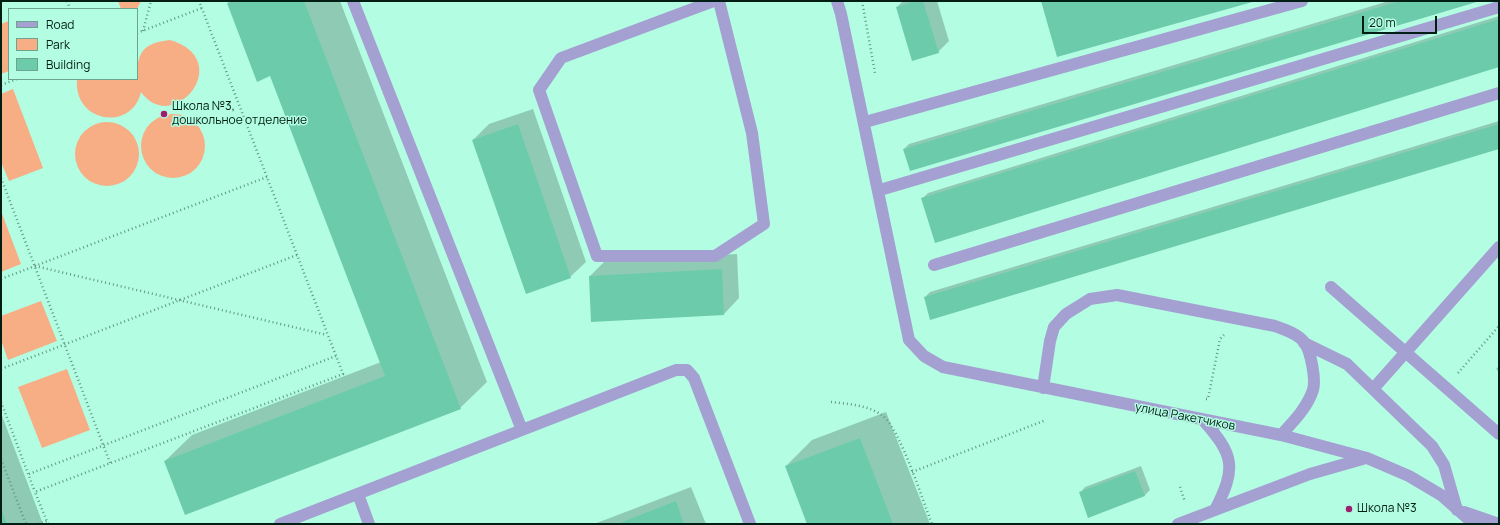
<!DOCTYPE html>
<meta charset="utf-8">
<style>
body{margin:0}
#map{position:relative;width:1500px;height:525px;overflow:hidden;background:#b3fde2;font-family:Manrope,sans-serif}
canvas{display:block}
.frame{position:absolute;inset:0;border:2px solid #011e15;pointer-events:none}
.legend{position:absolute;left:8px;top:8px;width:130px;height:72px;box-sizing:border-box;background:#b3fde2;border:1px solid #6ca490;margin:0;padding:5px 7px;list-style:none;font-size:12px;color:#011e15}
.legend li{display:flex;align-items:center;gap:8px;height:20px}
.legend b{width:20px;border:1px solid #6ca490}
.scale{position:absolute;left:1362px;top:16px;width:75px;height:18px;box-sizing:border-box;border:2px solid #011e15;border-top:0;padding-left:5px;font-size:12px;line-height:14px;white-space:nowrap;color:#011e15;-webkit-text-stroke:3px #b3fde2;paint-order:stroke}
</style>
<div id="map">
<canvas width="1500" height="525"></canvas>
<div class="frame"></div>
<ul class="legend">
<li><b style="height:5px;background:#a5a0d2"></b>Road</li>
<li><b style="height:11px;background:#f7ae85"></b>Park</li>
<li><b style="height:11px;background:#6ccbab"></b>Building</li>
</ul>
<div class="scale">20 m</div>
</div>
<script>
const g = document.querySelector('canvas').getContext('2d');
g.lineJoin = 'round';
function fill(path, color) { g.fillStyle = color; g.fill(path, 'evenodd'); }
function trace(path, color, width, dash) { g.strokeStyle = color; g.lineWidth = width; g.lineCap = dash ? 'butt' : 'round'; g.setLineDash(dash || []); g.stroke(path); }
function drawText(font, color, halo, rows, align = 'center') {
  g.font = font + ' Manrope,sans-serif'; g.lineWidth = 3; g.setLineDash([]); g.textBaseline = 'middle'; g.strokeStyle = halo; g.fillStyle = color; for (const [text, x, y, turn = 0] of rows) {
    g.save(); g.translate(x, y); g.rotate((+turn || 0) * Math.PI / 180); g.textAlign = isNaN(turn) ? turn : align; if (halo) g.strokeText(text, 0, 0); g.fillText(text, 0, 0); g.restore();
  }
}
fill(new Path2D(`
 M 118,1 L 141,1 L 137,9 L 121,9 Z
 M 9,21 L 9,71 L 1,74 L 1,24 Z
 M 170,40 C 237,60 173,137 141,92 C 132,132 73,123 77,79 L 137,79 C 137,53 142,43 170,40 Z
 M 13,89 L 43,168 L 9,181 L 1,162 L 1,94 Z
 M141 146a32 32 0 1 1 64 0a32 32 0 1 1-64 0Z
 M75 154a32 32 0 1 1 64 0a32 32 0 1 1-64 0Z
 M 1,211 L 21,264 L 1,272 Z
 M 41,301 L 57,341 L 8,360 L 1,340 L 1,316 Z
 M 67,369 L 90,430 L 42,448 L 18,387 Z`), '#f7ae85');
fill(new Path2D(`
 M 231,1 L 340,1 L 487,382 L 460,408 L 165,461 L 192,435 L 381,362 L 271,75 L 228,4 Z
 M 903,1 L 937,1 L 949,41 L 938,52 L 897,7 Z
 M 1389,1 L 1477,1 L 904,149 L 909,144 Z
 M 1499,16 L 1499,66 L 922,199 L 928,193 Z
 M 533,109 L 586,262 L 570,277 L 473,140 L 489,124 Z
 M 1499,121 L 1499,148 L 925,297 L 930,292 Z
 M 737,254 L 739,298 L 724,314 L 590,276 L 605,261 Z
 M 1499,366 L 1499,372 L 1496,369 Z
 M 886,412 L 930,524 L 808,524 L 786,466 L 812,440 Z
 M 1,413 L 43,524 L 1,524 Z
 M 1141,466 L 1150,490 L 1144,496 L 1080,493 L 1085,487 Z
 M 691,487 L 706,524 L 594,524 Z`), '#0003');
fill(new Path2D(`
 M 234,1 L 304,1 L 461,409 L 185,515 L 164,461 L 385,376 L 270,76 L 257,82 L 227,3 Z
 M 916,1 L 923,1 L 939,53 L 912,61 L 896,7 Z
 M 1041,1 L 1256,1 L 1057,57 Z
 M 1400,1 L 1480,1 L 910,171 L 903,149 Z
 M 1499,19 L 1499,67 L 935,243 L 921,198 Z
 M 518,124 L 571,278 L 526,294 L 472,140 Z
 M 1499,124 L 1499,149 L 930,320 L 924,297 Z
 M 722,269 L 724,315 L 591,322 L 589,276 Z
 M 860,438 L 893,524 L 807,524 L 785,466 Z
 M 1135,471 L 1145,496 L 1088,518 L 1079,492 Z
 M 676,501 L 684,524 L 617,524 Z
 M 1,509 L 7,524 L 1,524 Z`), '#6ccbab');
trace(new Path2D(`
 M 67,1 L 70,9
 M 862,1 L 875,73
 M 1,2 L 5,1
 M 143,31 L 151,1
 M 137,33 L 202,8
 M 1,85 L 17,79
 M 1,178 L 110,463
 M 35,266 L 327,335
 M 1,279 L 267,177
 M 1,369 L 297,255
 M 1458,373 L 1499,326
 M 1206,399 L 1208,399 L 1220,339 L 1224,335
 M 1,402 L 35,492
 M 831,402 C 848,404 869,405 883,416 C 901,431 922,499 932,524
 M 1,459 L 26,524
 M 912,472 L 1046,420
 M 29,474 L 336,356
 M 1180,487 L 1185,502
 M 38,524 L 47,521
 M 48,524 L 35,492 L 343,374 L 199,1`), '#629784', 2.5, [1, 3]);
trace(new Path2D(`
 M 714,1 L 561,58 L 539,90 L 597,256 L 715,256 L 764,224 L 752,133 L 719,1
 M 837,1 L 841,14 L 909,340 L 924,356 L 943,367 L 1281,435 L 1367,458 L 1409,476 L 1441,495 L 1474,524
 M 865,122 L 1302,1
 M 880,190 L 1499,7
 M 934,265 L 1499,93
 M 1331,287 L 1499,434
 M 1304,343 L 1347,364 L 1432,446 L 1444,465 L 1457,510
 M 1043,388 L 1050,341 L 1054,327 L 1066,314 L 1090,299 L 1117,295 L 1275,326 C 1285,330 1297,333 1304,342 C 1311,351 1316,380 1313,390 C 1307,408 1293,422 1281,435
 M 1373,389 L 1499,247
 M 1203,420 C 1234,455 1237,467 1215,510
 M 522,430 L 676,370 L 687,370 L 694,378 L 750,524
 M 358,494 L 369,524
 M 1464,512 L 1499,524
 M 280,524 L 522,430 L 353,1
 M 1178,524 L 1310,474 L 1366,458`), '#a5a0d2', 12);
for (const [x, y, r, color] of [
 [164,114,4,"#a01c6c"],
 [1349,509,4,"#a01c6c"]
]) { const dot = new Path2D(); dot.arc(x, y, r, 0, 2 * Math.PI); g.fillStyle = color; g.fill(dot); trace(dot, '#b3fde2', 1.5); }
drawText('12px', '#011e15', '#b3fde2', [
 ["Школа №3,",172,107],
 ["дошкольное отделение",172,121],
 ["Школа №3",1357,509]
], 'left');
drawText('12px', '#011e15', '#b3fde2', [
 ["улица Ракетчиков",1185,417,11]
]);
</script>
